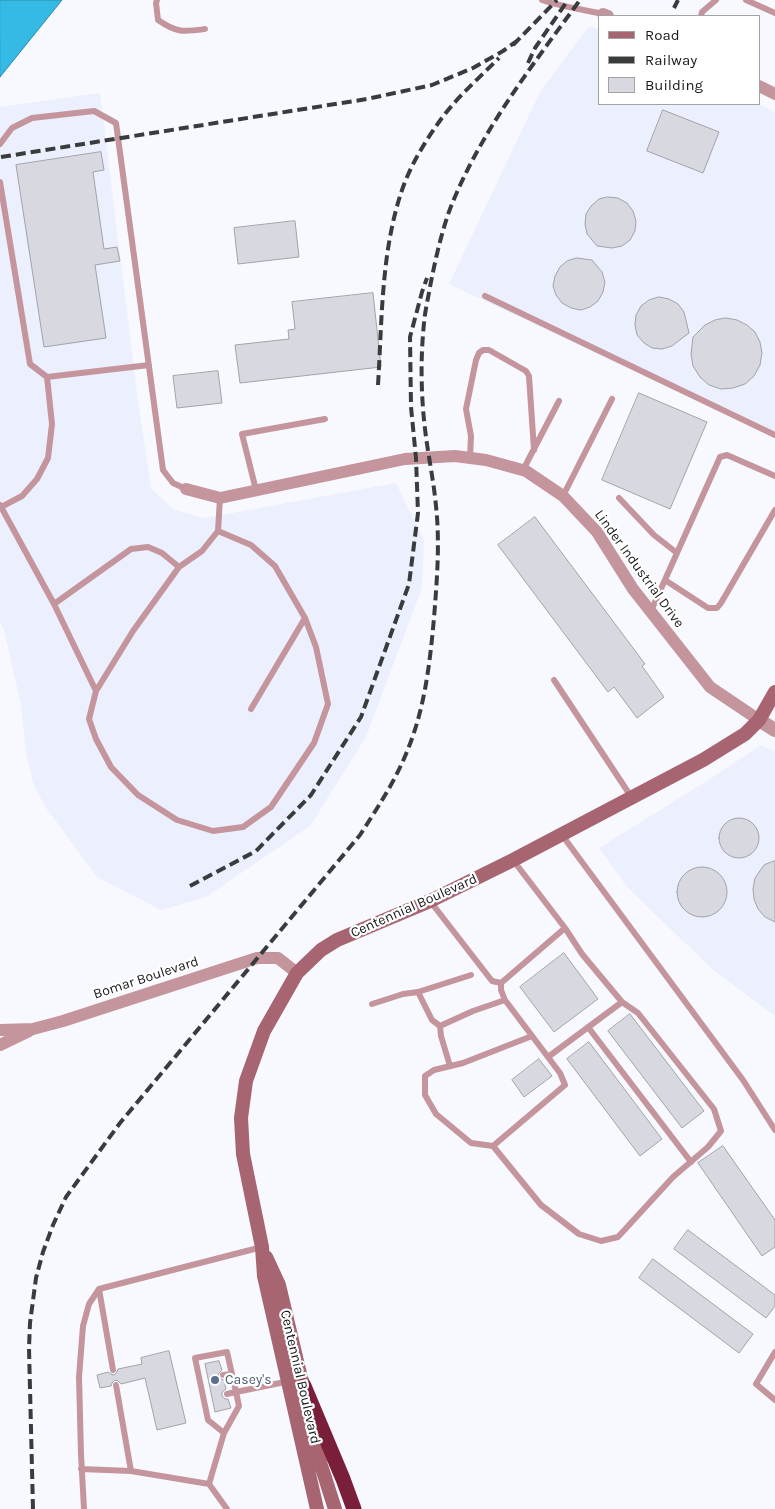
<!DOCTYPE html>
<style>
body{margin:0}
#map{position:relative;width:775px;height:1509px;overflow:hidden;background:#f8f9fe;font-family:Karla,sans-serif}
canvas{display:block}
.legend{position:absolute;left:598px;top:15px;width:162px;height:90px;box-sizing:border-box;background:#fff;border:1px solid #a2a3a3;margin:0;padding:6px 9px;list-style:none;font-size:15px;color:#17181a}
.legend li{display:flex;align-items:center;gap:10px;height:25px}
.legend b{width:25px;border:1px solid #a2a3a3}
</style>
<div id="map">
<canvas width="775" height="1509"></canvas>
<ul class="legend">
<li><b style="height:6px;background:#a66571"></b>Road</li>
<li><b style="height:6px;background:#3a3b3d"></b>Railway</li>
<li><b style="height:14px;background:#d8d9e0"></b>Building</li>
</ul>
</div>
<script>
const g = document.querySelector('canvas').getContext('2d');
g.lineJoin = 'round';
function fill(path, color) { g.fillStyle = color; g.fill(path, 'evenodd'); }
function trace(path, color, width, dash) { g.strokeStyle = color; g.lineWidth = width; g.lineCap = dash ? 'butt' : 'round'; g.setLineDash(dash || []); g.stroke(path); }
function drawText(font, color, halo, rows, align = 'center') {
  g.font = font + ' Karla,sans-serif'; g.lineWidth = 4.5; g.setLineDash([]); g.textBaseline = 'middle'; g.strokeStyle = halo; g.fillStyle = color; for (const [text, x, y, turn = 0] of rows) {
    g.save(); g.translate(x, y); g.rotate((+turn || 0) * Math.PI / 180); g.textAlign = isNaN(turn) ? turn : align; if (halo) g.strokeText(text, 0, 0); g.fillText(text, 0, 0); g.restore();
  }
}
fill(new Path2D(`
 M 589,26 L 599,30 L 599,104 L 758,104 L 775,112 L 775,438 L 449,284 L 540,92 Z
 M 100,93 L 138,401 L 151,488 L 174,510 L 205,518 L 396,483 L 424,540 L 422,588 L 366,737 L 310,826 L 206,897 L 161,910 L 97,877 L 44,805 L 33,783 L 26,752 L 21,705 L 4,630 L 0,622 L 0,107 Z
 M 761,745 L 775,752 L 775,1016 L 712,969 L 628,888 L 599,848 L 707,781 Z`), '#eceffd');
const water = new Path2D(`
 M 0,0 L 62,0 L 0,77 Z`);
fill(water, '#35bae5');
trace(water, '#2c89a8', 1);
const building = new Path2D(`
 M 663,110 L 719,132 L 703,173 L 647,151 Z
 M 101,152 L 104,170 L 93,172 L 104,249 L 117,247 L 120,261 L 95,265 L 106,338 L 44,347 L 16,165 Z
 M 608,197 L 618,198 L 627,203 L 633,211 L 636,221 L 635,231 L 630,240 L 622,246 L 612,248 L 597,246 L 587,234 L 585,224 L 586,214 L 591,206 L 599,199 Z
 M 295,221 L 299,257 L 238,264 L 234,228 Z
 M 577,258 L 592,260 L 602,272 L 605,282 L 603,292 L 598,301 L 590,307 L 581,310 L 571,308 L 562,303 L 556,295 L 553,286 L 555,276 L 560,267 L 567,261 Z
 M 373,293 L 381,367 L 240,383 L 235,345 L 289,339 L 288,330 L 295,329 L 292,302 Z
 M 659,297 L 669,299 L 678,304 L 684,312 L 689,333 L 672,346 L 662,349 L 652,348 L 644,343 L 637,335 L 635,325 L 636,315 L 641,306 L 649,300 Z
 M 726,318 L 737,320 L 747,325 L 755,332 L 760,342 L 762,353 L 760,365 L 754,376 L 745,384 L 733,388 L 721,389 L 709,385 L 700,377 L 693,366 L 691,354 L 693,337 L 705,325 L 715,320 Z
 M 218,371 L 222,403 L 177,408 L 173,376 Z
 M 639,393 L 707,422 L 670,509 L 602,480 Z
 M 535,517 L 645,664 L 642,666 L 664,697 L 637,718 L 614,687 L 608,692 L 498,545 Z
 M719 838a20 20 0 1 1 40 0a20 20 0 1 1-40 0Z
 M 775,861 L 775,922 L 765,917 L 758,909 L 754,899 L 753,889 L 755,878 L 764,865 Z
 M677 892a25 25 0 1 1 50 0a25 25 0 1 1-50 0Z
 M 564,953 L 598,999 L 554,1032 L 520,987 Z
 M 630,1014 L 704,1111 L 682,1128 L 608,1031 Z
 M 589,1042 L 662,1139 L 640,1156 L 567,1059 Z
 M 539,1059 L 552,1076 L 524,1097 L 512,1080 Z
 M 723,1146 L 775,1220 L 775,1247 L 762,1256 L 698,1163 Z
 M 688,1230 L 775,1295 L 775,1306 L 766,1318 L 674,1249 Z
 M 653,1259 L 753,1334 L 739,1353 L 639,1278 Z
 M 169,1351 L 186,1423 L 157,1430 L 145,1378 L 121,1384 L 118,1381 L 115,1380 L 112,1383 L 111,1386 L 100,1388 L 97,1375 L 108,1372 L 111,1374 L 114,1375 L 117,1372 L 118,1369 L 142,1364 L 141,1358 Z
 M 219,1361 L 222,1370 L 219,1373 L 218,1376 L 221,1379 L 224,1380 L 226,1389 L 222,1392 L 222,1396 L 225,1399 L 228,1399 L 231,1408 L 215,1412 L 205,1364 Z`);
fill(building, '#d8d9e0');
trace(building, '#a2a3a9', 1);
trace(new Path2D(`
 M 157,0 L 156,3 L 158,20 C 177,33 183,32 205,29
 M 542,0 C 561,7 583,9 603,14
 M 746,0 L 775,13
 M 701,16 L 702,12 L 716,0
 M 0,144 L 12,128 L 32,118 L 94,111 L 116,123 L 163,470 L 173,483 L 186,489
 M 0,182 L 30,364 L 47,377 L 149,365
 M 485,296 L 775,435
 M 470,458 L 471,436 L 466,409 L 476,360 L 479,353 L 483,350 L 489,350 L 526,371 L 529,376 L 534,450
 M 523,470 L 559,401
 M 256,490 L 242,434 L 325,419
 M 563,496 L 612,399
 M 619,498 L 654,535 L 677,553
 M 0,505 L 54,604 L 96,691
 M 1,507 L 22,496 L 37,479 L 48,458 L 52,424 L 47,377
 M 218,531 L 251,545 L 275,566 L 305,618 L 316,647 L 328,704 L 314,743 L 271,807 L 243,827 L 213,831 L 177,820 L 138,795 L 111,767 L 96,739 L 89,719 L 96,691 L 133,631 L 179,567 L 202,551 L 218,531 L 220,498
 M 665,580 L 708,608 L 717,608 L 721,603 L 775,510
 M 54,604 L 131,549 L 148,547 L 162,553 L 179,567
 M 651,611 L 720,457 L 727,455 L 775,476
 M 554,680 L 632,798
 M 251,709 L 305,618
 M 562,835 L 743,1080 L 775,1130
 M 430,901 L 492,981 L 501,983 L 565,928 L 513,860
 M 501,983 L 501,990 L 505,1000 L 560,1073 L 565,1085 L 493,1146 L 471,1143 L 436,1114 L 425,1095 L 425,1076 L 434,1070 L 463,1063 L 532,1036
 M 418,992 L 471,975
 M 372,1004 L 403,994 L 418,992 L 432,1020 L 440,1026
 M 588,1027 L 691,1162
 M 548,1057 L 622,1002
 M 450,1066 L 441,1036 L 440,1026 L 473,1011 L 505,1000
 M 493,1146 L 541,1205 L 579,1234 L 601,1241 L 618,1237 L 673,1177 L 708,1147 L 721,1131 L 714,1109 L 638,1013 L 622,1002 L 582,954 L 565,928
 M 99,1289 L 113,1370
 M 775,1352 L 756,1384 L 775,1400
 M 223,1375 L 232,1374
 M 116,1385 L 131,1471
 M 224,1433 L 208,1420 L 195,1358 L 227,1352 L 236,1392 L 227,1394
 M 81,1469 L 131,1471 L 209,1484 L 224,1433 L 239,1406 L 236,1392 L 290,1381
 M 209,1484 L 227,1509
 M 84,1509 L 81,1454 L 79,1377 L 83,1326 L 89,1304 L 99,1289 L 262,1247`), '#c4959d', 6);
trace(new Path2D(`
 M 603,14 L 608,16
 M 759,86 L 775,94
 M 186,489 L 220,498 L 405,459 L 455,456 L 486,460 L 526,471 L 563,496 L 597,532 L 633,589 L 710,687 L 759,720
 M 0,1030 L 33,1029 L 63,1021 L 257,958 L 278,958 L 297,973
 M 0,1045 L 29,1031`), '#c4959d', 12);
trace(new Path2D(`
 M 759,720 L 775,730`), '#c4959d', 14);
trace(new Path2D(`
 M 266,1257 L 279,1285 L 301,1378 L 304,1386 L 321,1465 L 335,1509
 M 317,1509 L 264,1276 L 262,1247 L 243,1154 L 241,1118 L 246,1081 L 264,1031 L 297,973 L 321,950 L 337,940 L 430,901 L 513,860 L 703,760 L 745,734 L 759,720 L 775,692`), '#a66571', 14);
trace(new Path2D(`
 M 304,1386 L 343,1479 L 354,1509`), '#7a1f39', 15);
trace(new Path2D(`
 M 674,8 L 678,0
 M 513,45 L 557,0
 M 528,63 L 535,48 L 568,0
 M 1,157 L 367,99 L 432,85 L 473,68 L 503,51 L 517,41
 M 378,385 C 382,321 381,254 401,193 C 409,168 424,143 439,122 C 456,98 478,79 499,58
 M 190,886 L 256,851 L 311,795 L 361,717 L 409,584 L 418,513 L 416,458 L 411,407 L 410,337 L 422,292 L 427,278
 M 33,1509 L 29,1348 L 30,1323 L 36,1278 L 43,1252 L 53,1225 L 66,1197 L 120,1123 L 360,835 C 378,807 396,780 408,749 C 425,707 430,662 434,618 C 437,580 440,543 436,506 C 434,485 430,464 427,444 C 421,404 420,362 424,323 C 425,311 428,299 430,287 C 435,261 441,234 450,209 C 480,132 532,66 580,0`), '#3a3b3d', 4, [10, 5]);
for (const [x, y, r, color] of [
 [215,1380,5,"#5c6f8a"]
]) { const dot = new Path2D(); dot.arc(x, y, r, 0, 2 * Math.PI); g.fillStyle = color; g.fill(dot); trace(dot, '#fff', 2); }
drawText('14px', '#17181a', '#fff', [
 ["Linder Industrial Drive",639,569,54],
 ["Centennial Boulevard",414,906,-24],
 ["Bomar Boulevard",146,978,-18],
 ["Centennial Boulevard",300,1377,77]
]);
drawText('14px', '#4e5e75', '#fff', [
 ["Casey's",225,1380]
], 'left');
</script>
